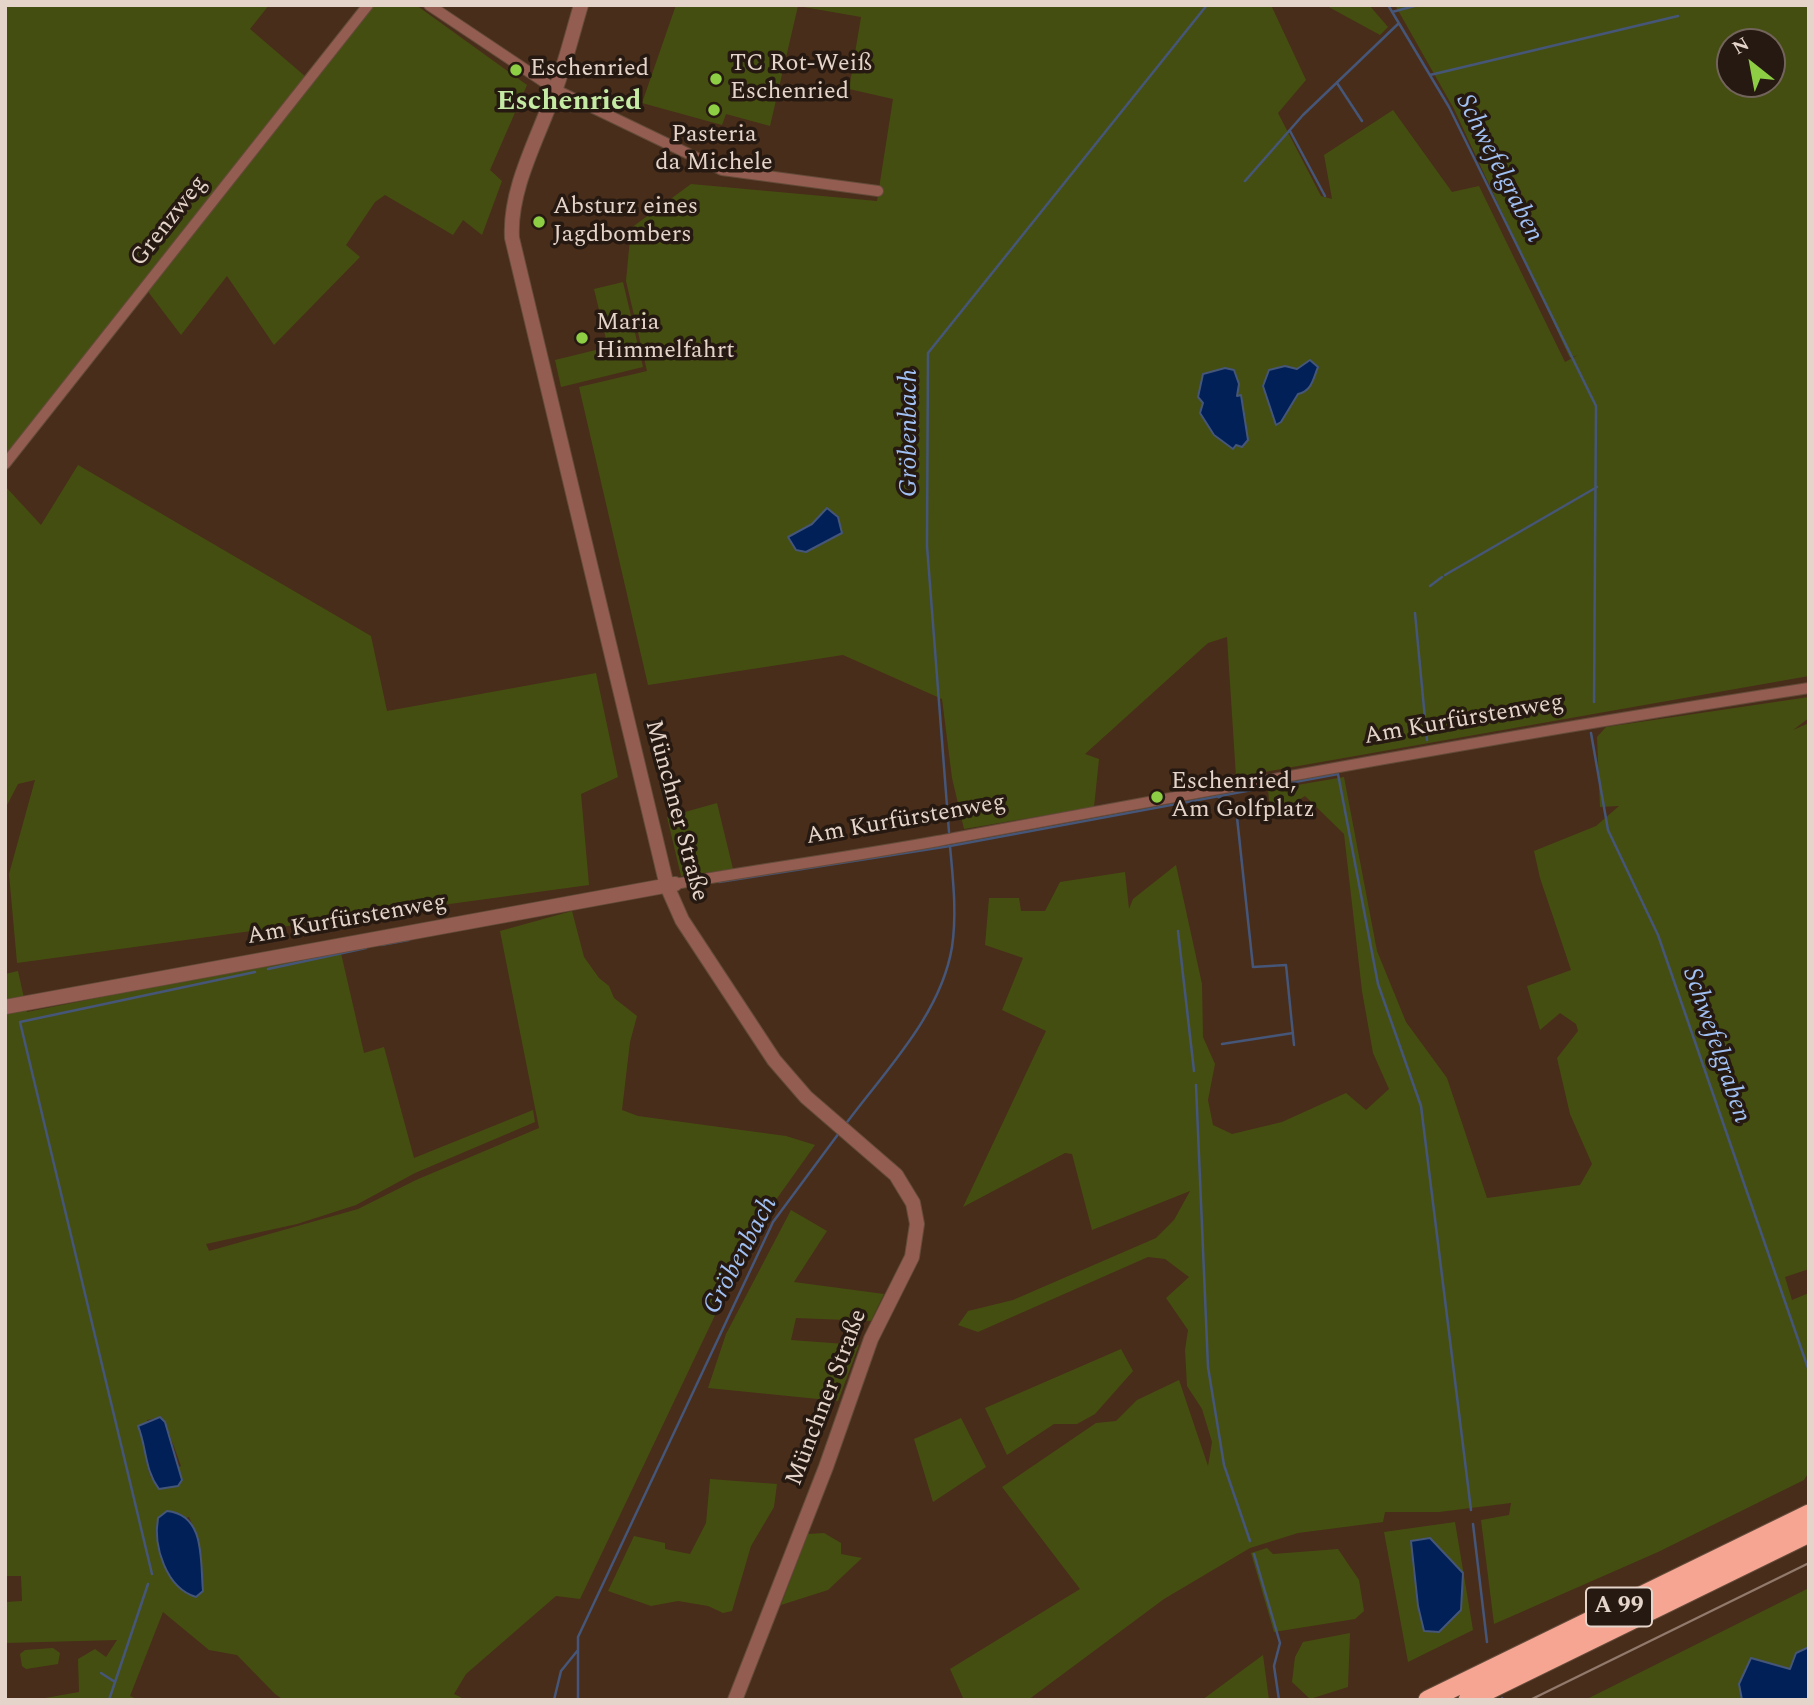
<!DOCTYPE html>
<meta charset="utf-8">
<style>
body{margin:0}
#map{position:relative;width:1814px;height:1705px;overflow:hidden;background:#482d1a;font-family:Spectral,serif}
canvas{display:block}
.frame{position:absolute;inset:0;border:7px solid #e5d4c9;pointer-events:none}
.north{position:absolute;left:1716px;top:28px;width:70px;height:70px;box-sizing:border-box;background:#251911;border:2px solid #72645b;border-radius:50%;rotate:329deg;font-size:19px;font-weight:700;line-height:28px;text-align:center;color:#e5d4c9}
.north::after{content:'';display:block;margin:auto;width:24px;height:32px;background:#8dce44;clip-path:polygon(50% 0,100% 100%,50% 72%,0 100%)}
</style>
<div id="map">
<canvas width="1814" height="1705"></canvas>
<div class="frame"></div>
<div class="north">N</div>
</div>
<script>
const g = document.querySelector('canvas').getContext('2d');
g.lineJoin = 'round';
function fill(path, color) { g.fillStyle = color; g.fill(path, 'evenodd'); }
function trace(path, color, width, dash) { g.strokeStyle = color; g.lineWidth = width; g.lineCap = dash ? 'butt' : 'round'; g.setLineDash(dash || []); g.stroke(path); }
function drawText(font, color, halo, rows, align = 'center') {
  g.font = font + ' Spectral,serif'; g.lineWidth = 7; g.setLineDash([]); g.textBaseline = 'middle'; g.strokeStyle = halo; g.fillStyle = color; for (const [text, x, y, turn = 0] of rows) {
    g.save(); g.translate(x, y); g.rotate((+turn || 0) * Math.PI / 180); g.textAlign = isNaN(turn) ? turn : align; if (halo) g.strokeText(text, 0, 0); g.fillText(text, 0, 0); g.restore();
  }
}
fill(new Path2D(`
 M 5,5 L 269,5 L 250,29 L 306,77 L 5,457 Z
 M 374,5 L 416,5 L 527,85 L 490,170 L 502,181 L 482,235 L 463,220 L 453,235 L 385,195 L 375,202 L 346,245 L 360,257 L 274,345 L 227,276 L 181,335 L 146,289 Z
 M 676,5 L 1271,5 L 1306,80 L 1278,113 L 1321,196 L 1332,199 L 1324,155 L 1393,110 L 1452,192 L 1479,186 L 1565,362 L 1578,355 L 1570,358 L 1454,109 L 1395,5 L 1809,5 L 1809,676 L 1236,777 L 1227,637 L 1208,643 L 1085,754 L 1099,759 L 1094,807 L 964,829 L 952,778 L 942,699 L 843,655 L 648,685 L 579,387 L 647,371 L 626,281 L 631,228 L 691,184 L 877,201 L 893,99 L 849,89 L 861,17 L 798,6 L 770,126 L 726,114 L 722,125 L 642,103 ZM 1730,42 L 1772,42 L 1772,84 L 1730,84 Z
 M 1325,5 L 1369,5 L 1388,27 L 1380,35 Z
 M 623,282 L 643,367 L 561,387 L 555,360 L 608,347 L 594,289 Z
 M 78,465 L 371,636 L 387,711 L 596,673 L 618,777 L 581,794 L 589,885 L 17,963 L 9,874 L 35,780 L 18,784 L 5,809 L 5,486 L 41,525 Z
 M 1809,697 L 1809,718 L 1793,730 L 1809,723 L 1809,1269 L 1785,1277 L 1792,1300 L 1809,1293 L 1809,1472 L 1804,1480 L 1658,1552 L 1494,1624 L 1481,1520 L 1509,1515 L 1511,1503 L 1439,1512 L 1385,1512 L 1383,1522 L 1298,1533 L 1250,1548 L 1164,1599 L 1028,1700 L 964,1700 L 950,1669 L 1080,1589 L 1002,1487 L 1096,1423 L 1116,1421 L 1137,1400 L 1179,1380 L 1208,1466 L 1212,1442 L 1202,1409 L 1187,1386 L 1185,1350 L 1188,1330 L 1166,1298 L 1189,1277 L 1165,1259 L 1148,1257 L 978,1332 L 958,1325 L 968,1311 L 1013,1300 L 1156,1238 L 1174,1220 L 1190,1191 L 1092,1230 L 1072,1154 L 1065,1153 L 963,1207 L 1046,1031 L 1002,1010 L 1023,958 L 985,945 L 989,898 L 1019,898 L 1021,911 L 1045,911 L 1060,882 L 1125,872 L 1129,909 L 1133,899 L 1176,865 L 1202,984 L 1203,1037 L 1215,1064 L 1208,1100 L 1213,1125 L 1232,1134 L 1282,1122 L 1346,1093 L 1366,1110 L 1389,1089 L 1373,1053 L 1362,991 L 1344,834 L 1305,796 L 1278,813 L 1270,810 L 1268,790 L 1344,777 L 1377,951 L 1406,1022 L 1447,1078 L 1487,1198 L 1580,1185 L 1592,1164 L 1570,1114 L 1557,1058 L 1578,1031 L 1576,1024 L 1560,1013 L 1540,1030 L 1527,986 L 1571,970 L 1540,878 L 1534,851 L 1596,826 L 1619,806 L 1600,807 L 1597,737 L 1606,727 Z
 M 717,803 L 733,869 L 681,876 L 667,817 Z
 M 572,911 L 584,957 L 599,978 L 609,986 L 614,998 L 637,1016 L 630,1042 L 622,1110 L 638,1116 L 786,1136 L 815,1145 L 758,1225 L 580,1599 L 556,1596 L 466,1674 L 454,1694 L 466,1700 L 284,1700 L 275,1694 L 237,1655 L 209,1650 L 163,1612 L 130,1696 L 139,1700 L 34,1700 L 79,1692 L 78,1659 L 95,1649 L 106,1657 L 117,1640 L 5,1643 L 5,1602 L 22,1601 L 21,1576 L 5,1576 L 5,974 L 18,971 L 27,1012 L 340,949 L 364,1053 L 384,1047 L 414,1158 L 533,1110 L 535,1122 L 415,1173 L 356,1205 L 297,1224 L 206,1244 L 209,1251 L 358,1209 L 416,1180 L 539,1128 L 500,931 ZM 160,1417 L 165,1422 L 181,1466 L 151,1478 C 143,1457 144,1441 147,1420 ZM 189,1517 L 198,1537 L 203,1591 L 164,1565 L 156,1530 Z
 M 791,1210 L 827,1231 L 794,1282 L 884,1294 L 871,1321 L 796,1318 L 791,1340 L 859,1345 L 838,1401 L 708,1388 L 726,1334 Z
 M 1121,1349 L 1133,1371 L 1095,1414 L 1077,1424 L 1054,1424 L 1007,1455 L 985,1408 Z
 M 961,1418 L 986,1467 L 933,1502 L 914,1439 Z
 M 710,1479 L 777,1484 L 774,1507 L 751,1546 L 732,1611 L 723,1613 L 708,1606 L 678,1601 L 651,1606 L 608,1591 L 634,1536 L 665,1543 L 665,1549 L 690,1554 L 706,1523 Z
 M 1455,1522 L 1473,1630 L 1408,1662 L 1384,1532 Z
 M 824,1533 L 841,1543 L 841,1554 L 862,1558 L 828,1590 L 781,1605 L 808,1534 Z
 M 1267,1548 L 1273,1554 L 1338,1549 L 1359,1580 L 1364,1611 L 1355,1619 L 1274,1632 L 1251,1553 Z
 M 1809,1588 L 1809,1700 L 1585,1700 Z
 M 1350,1633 L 1348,1687 L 1310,1699 L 1292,1682 L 1295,1657 L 1303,1642 Z
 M 53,1648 L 60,1653 L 58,1664 L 26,1669 L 22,1666 L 20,1654 L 25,1650 Z
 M 1263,1655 L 1269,1700 L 1202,1700 Z`), '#454e11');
const water = new Path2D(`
 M 1310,360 L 1318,367 C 1313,379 1312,391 1298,394 L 1281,422 L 1276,425 L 1263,386 L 1269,370 L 1285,366 L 1297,369 Z
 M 1225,368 L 1234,370 L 1239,384 L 1237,396 L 1241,395 L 1248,440 L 1242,447 L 1236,445 L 1233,449 L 1214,435 L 1200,413 L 1203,403 L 1198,397 L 1203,374 Z
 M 827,508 L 838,517 L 842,533 L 806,552 L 796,550 L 788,537 L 812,524 Z
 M 160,1417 L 165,1422 L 182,1480 L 178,1486 L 159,1489 C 144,1469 147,1448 138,1426 Z
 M 167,1511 C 206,1515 200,1561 203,1591 L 196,1597 C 166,1588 153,1546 158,1518 Z
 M 1430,1538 L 1463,1573 L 1461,1610 L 1439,1632 L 1424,1631 L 1418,1606 L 1411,1541 Z
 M 1809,1647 L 1809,1700 L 1742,1700 L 1739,1684 L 1751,1658 L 1790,1669 L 1796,1653 Z`);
fill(water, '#002057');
trace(water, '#455679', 2);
trace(new Path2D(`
 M 1388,5 L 1449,107 L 1596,406 L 1594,702
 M 1392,12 L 1418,5
 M 1430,75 L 1678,16
 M 1337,83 L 1362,121
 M 1290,131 L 1325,196
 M 1245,181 L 1303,115 L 1399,23
 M 1445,575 L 1597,487
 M 1430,586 L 1442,577
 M 1415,613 L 1427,740
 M 1591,733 L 1608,830 L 1658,935 L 1809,1371
 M 1217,796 L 1236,808 L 1253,967 L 1286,965 L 1294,1045
 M 949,832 L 927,546 L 928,353 L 1207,5
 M 719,882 L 950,846 L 1338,774 L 1378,984 L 1421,1106 L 1471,1510
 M 1178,931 L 1194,1071
 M 381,945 L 409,940
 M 268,969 L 366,948
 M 1222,1044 L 1293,1033
 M 1196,1085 L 1208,1367 L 1224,1465 L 1250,1541
 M 845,1125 C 884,1072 941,1015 952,947 C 957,913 953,880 950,846
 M 1473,1524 L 1487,1642
 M 1254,1554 L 1280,1643 L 1274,1666 L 1279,1700
 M 152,1574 L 20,1022 L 255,972
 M 101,1673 L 115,1682
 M 1502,1698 L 1503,1700
 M 109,1700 L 148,1584
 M 554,1700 L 561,1671 L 578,1650
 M 578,1700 L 578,1637 L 773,1222 L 839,1133`), '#455679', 2.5);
const minor = new Path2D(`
 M 429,5 L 556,90 L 722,170 L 878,191
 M 5,464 L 368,5
 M 675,884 C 762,869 850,857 938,841 C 1228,787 1517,733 1809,688`);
const tertiary = new Path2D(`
 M 581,5 C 572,35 565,65 554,93 C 538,138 509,189 512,238 L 667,886 L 682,920 L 774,1060 L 806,1097 L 896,1175 L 913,1203 L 917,1224 L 912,1257 L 871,1339 L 826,1467 L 735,1700
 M 5,1007 L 675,884`);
const motorway = new Path2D(`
 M 1428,1700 L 1809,1514
 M 1468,1700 L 1809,1533`);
trace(minor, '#644b3a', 12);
trace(tertiary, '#644b3a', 16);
trace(motorway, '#644b3a', 21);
trace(minor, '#945d51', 10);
trace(tertiary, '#945d51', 14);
trace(motorway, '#f5a592', 19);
trace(new Path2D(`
 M 1530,1700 L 1809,1563`), '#917a6b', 2.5);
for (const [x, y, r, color] of [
 [516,70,7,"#8dce44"],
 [716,79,7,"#8dce44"],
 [714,110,7,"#8dce44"],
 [539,222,7,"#8dce44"],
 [582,338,7,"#8dce44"],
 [1157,797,7,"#8dce44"]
]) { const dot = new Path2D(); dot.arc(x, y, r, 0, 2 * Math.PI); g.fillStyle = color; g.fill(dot); trace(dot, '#251911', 2.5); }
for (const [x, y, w] of [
 [1619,1607,66]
]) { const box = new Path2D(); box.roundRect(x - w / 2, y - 19.5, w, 39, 5); g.fillStyle = '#251911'; g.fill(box); trace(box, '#e5d4c9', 2); }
drawText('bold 23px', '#e5d4c9', null, [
 ["A 99",1619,1607]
]);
drawText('24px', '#e5d4c9', '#251911', [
 ["TC Rot-Weiß",730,65],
 ["Eschenried",730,93],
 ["Eschenried",530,70],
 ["Pasteria",714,136,"center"],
 ["da Michele",714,164,"center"],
 ["Absturz eines",553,208],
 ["Jagdbombers",553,236],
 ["Maria",596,324],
 ["Himmelfahrt",596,352],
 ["Eschenried,",1171,783],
 ["Am Golfplatz",1171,811]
], 'left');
drawText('24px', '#e5d4c9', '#251911', [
 ["Grenzweg",170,222,-52],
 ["Am Kurfürstenweg",1464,721,-10],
 ["Münchner Straße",675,811,75],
 ["Am Kurfürstenweg",906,821,-10],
 ["Am Kurfürstenweg",347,921,-10],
 ["Münchner Straße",828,1398,-69]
]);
drawText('italic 26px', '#a1c1f5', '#251911', [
 ["Schwefelgraben",1498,169,63],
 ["Gröbenbach",911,433,-90],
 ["Schwefelgraben",1715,1046,71],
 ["Gröbenbach",742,1256,-62]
]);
drawText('bold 28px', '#c4eaa4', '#251911', [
 ["Eschenried",569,104]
]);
</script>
